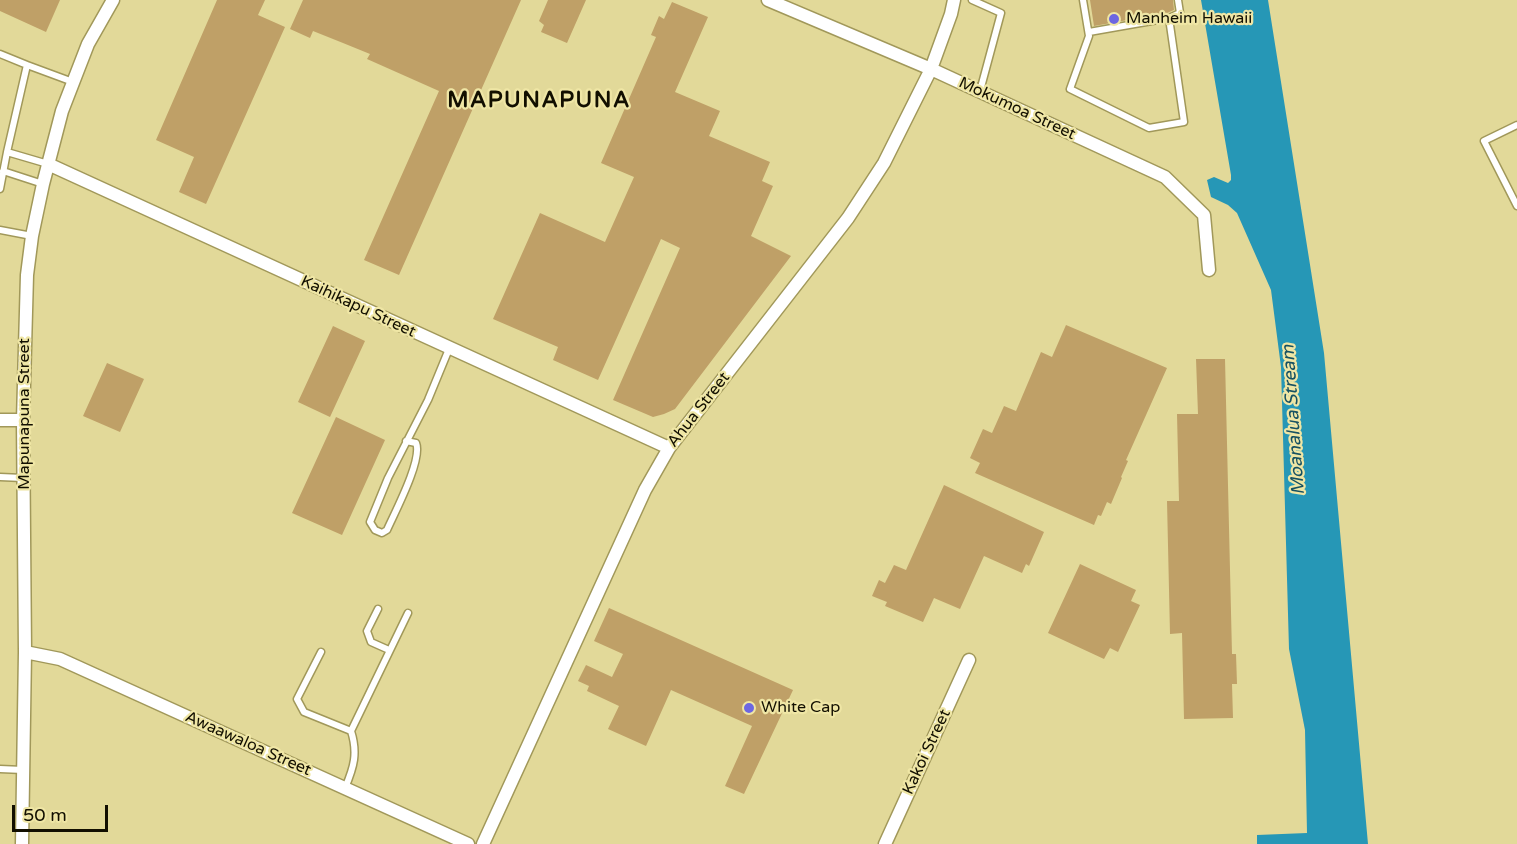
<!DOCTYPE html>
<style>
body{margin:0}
#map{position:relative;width:1517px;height:844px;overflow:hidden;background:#e2d999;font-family:"Varela Round",sans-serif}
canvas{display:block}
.scale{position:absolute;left:12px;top:805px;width:96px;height:27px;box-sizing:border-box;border:3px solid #120f00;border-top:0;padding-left:8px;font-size:18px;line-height:21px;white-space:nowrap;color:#120f00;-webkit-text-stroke:4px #efe6a5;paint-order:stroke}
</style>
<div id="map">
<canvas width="1517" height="844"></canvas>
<div class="scale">50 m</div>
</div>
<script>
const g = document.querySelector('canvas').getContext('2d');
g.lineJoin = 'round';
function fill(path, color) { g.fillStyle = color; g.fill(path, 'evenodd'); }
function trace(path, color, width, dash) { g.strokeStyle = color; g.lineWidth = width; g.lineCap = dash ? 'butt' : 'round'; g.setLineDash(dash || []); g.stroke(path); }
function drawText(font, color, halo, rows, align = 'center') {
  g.font = font + ' "Varela Round",sans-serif'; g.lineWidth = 4.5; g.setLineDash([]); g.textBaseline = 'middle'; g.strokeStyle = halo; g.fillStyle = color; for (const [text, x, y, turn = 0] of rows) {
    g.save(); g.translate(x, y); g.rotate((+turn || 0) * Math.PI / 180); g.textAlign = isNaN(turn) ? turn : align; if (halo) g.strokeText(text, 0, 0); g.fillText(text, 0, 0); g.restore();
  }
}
fill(new Path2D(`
 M 1201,0 L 1268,0 L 1324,353 L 1368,844 L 1257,844 L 1257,835 L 1307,833 L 1305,730 L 1289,649 L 1281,367 L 1271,290 L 1237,213 L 1228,205 L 1211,197 L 1207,180 L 1214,177 L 1228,183 L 1231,180 L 1231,175 Z`), '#2697b6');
fill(new Path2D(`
 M 0,0 L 60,0 L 46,32 L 0,11 Z
 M 217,0 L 265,0 L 258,15 L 285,27 L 206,204 L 179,192 L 194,157 L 156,140 Z
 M 303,0 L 521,0 L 399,275 L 364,260 L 439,91 L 367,59 L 370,54 L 343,43 L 313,31 L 310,38 L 290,29 Z
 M 548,0 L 586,0 L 567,43 L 541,32 L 544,25 L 539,21 Z
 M 1090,0 L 1173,0 L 1174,10 L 1167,13 L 1094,26 Z
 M 672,2 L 708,17 L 675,92 L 720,111 L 709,136 L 770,162 L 762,181 L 773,186 L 751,236 L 791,256 L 675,409 L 664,414 L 653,417 L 613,400 L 680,248 L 661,239 L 598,380 L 553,360 L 558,347 L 493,319 L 540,213 L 605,242 L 634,177 L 601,163 L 656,37 L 651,35 L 659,16 L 664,19 Z
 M 1066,325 L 1167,368 L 1126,460 L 1128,461 L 1121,477 L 1122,478 L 1111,504 L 1107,502 L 1101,516 L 1098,515 L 1094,525 L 975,473 L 980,463 L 970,458 L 983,429 L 992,433 L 1004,406 L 1016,411 L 1041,352 L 1052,357 Z
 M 333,326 L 365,341 L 330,417 L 298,402 Z
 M 1196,359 L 1225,359 L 1232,654 L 1236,654 L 1237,684 L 1232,684 L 1233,718 L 1184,719 L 1182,633 L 1170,634 L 1167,501 L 1179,501 L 1177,414 L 1198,414 Z
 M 107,363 L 144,379 L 120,432 L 83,416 Z
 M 336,417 L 385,440 L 342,535 L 292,513 Z
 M 944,485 L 1044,532 L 1029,566 L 1026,564 L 1022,573 L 984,556 L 960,609 L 934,598 L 923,622 L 885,606 L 887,602 L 872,596 L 879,580 L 885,583 L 894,565 L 906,570 Z
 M 1080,564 L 1136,590 L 1131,601 L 1140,605 L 1118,652 L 1110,648 L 1104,659 L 1048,633 Z
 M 609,608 L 793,690 L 744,794 L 725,786 L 752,726 L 671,690 L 646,746 L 608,729 L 619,706 L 587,691 L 589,686 L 578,681 L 586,665 L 612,677 L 623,654 L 594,641 Z`), '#bfa067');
const service = new Path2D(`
 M 972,0 L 1001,13 L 980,91
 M 1083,0 L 1089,36 L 1070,89 L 1149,128 L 1184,122 L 1169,18 L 1089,32
 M 1169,18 L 1180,13 L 1178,0
 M 0,54 L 27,65 L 7,152 L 48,164
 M 27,65 L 73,82
 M 1517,125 L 1484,141 L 1517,206
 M 3,171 L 43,184
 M 0,189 L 7,152
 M 0,230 L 32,236
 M 406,441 L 416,443 C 423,459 395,512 387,530 L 382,533 L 375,530 L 370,522 L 388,478 L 428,400 L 449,349
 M 0,477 L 23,478
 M 378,609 L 367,631 L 371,642 L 389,650
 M 321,652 L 297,699 L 304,712 L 351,731
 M 0,769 L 23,770
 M 345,788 C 354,767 358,753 351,731 L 408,613`);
const minor = new Path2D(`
 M 768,0 L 931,69 L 1165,177 L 1204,215 L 1209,270
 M 48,164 L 669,448
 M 0,420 L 23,420
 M 25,652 L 60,659 L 468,844
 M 22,844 L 25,652 L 23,420 L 27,275 L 32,236 L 43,184 L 62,111 L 88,44 L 113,0
 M 483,844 L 645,490 L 669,448 L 848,218 L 884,163 L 931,69 L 951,14 L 954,0
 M 885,844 L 969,660`);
trace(service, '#a1985a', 9);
trace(minor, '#a1985a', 15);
trace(service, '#fff', 6);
trace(minor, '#fff', 12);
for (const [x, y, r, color] of [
 [1114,19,6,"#6d67e1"],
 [749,708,6,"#6d67e1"]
]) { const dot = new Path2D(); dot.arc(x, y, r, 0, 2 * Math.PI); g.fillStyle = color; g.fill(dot); trace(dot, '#efe6a5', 2); }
drawText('16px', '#120f00', '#efe6a5', [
 ["Manheim Hawaii",1126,19],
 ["White Cap",761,708]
], 'left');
drawText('16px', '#120f00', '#efe6a5', [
 ["Mokumoa Street",1017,109,25],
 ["Kaihikapu Street",358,307,25],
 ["Ahua Street",699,410,-52],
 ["Mapunapuna Street",25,414,-90],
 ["Awaawaloa Street",248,744,24],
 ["Kakoi Street",927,752,-65]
]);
drawText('italic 18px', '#165162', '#efe6a5', [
 ["Moanalua Stream",1294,420,-94]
]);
g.letterSpacing = '1.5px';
drawText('bold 22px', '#120f00', '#efe6a5', [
 ["MAPUNAPUNA",539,101]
]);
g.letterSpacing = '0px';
</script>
